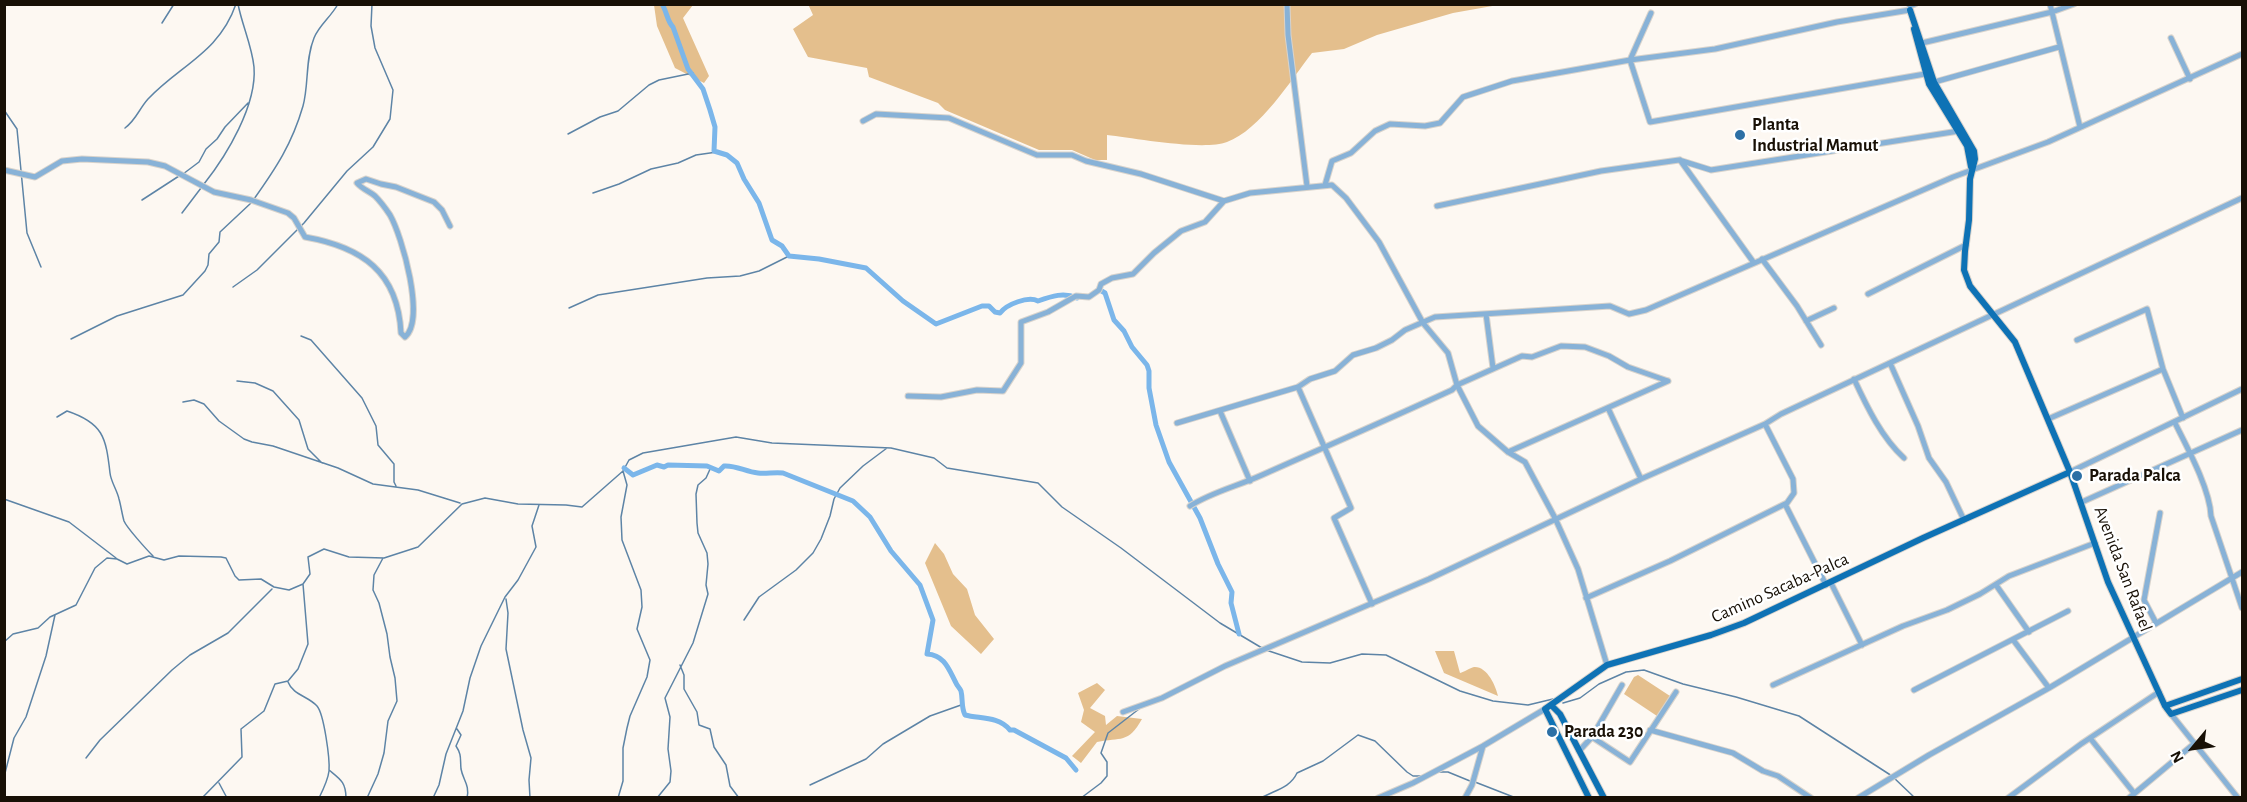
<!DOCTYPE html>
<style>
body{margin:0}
#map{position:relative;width:2247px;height:802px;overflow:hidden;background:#fdf8f2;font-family:"Alegreya Sans",sans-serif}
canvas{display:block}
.frame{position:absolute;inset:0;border:6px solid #181006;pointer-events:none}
.north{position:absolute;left:2163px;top:718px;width:60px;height:60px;-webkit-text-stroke:4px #fff;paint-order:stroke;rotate:241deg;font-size:16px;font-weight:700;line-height:24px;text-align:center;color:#181006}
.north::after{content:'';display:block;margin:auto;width:21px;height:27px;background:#181006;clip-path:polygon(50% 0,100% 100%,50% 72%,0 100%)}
</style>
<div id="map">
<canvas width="2247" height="802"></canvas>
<div class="frame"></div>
<div class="north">N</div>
</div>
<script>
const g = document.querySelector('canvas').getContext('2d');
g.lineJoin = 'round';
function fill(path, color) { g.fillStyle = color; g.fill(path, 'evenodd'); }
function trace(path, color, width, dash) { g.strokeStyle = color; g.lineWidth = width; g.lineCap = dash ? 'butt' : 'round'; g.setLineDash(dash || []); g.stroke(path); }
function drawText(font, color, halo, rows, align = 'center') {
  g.font = font + ' "Alegreya Sans",sans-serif'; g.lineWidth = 5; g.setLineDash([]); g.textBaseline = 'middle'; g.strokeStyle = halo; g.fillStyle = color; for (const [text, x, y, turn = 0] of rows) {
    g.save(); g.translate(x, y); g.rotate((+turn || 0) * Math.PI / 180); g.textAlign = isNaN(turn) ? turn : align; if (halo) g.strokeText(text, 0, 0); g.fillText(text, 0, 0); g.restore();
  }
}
fill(new Path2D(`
 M 808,4 L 1498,5 L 1453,13 L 1377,35 L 1344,49 L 1312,53 C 1291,80 1260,130 1227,142 C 1203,151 1134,138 1107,135 L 1107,160 L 1095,160 L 1072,150 L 1039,150 L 945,110 L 938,103 L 869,77 L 867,68 L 808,57 L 793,29 L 813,15 Z
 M 654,5 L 693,5 L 683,18 L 709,76 L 704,83 L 675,68 L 657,26 Z
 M 935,543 L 944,554 L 953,574 L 967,589 L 975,615 L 994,639 L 981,654 L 951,626 L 925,563 Z
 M 1435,651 L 1454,651 L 1460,673 C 1464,672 1470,668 1474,667 C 1487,666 1496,686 1498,696 L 1444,673 Z
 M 1638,675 L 1670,696 L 1657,716 L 1624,694 L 1634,677 Z
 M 1097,683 L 1105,690 L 1090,708 L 1105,716 L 1106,725 L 1117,716 L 1142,719 C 1128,744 1121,737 1097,742 L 1081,763 L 1072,756 L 1095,732 L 1081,722 L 1084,710 L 1078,693 Z`), '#e4bf8d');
trace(new Path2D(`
 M 162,23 L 174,4
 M 4,110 L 17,129 L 27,233 L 41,267
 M 125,128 C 136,120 139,109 148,99 C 180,65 219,53 236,4
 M 568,134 L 600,117 L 618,111 L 649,85 L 659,80 L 693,73
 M 183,174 L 199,162 L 206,149 L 217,139 L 225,127 L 248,103
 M 204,184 C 227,155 257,105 254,67 C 252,46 242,25 238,4
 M 593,193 L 619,184 L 651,169 L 678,163 L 696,155 L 717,152
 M 254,199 C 276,168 292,144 303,106 C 309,84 305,60 314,38 C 319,25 331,17 338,4
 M 142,200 L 179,176
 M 182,213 L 201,188
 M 233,287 L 257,270 L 304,223 L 347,171 L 373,147 L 390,119 L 393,90 L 375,48 L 371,26 L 372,4
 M 569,308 L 598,295 L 707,278 L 740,276 L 759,271 L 789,256
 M 301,336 L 311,340 L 362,398 L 376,426 L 378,445 L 394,464 L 394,482 L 396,486
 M 71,339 L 117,316 L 183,295 L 205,271 L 208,265 L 209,254 L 219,242 L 220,232 L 251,203
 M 237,381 L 255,383 L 273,391 L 299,420 L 308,449 L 322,463
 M 183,402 L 194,400 L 204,404 L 219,421 L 244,439 L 252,442 L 273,446 L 338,468 L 373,484 L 418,490 L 460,503
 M 57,417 L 67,411 C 103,423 106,437 110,473 C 111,482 117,490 119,499 C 121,506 122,514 124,521 C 127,528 147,550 153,556
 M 4,499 L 69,522 L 116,558
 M 506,599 L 508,613 L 506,649 L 523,730 L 531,758 L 529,780 L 530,798
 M 744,620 L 759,597 L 796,570 L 813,553 L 821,539 L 830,516 L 834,499 L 840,488 L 863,466 L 887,448
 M 4,642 L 13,634 L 38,628 L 50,617 L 76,605 L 95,568 L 107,558 L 117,559 L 127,564 L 149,556 L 164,560 L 179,556 L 221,557 L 226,558 L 235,576 L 239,580 L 261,579 L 274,587 L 289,590 L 303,584
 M 1266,650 L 1302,662 L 1330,663 L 1362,654 L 1386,655 L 1460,691 L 1493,701 L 1528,705 L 1553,699
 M 680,665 L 684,675 L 684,689 L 697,712 L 699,725 L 710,729 L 714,747 L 726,765 L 730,786 L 739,798
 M 288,682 C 293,695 308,696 317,706 C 324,714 330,759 329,771 C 328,780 323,790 319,798
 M 1563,703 L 1580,698 L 1599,684 L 1626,672 L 1644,670 L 1683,684 L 1736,697 L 1799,716 L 1892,776 L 1915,798
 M 457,729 L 461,735 L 456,746 C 462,755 460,759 461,769 C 463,780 470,785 467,798
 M 86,758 L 100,740 L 172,670 L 190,655 L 228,633 L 272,589
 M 329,770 C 340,779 346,782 346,798
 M 1438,772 L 1448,772 L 1470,781
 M 4,777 L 14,738 L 26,717 L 46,656 L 55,615
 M 1475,782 L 1516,798
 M 219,783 L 227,798
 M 810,785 L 866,759 L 883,744 L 930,716 L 961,705
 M 202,798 L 242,757 L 241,729 L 264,711 L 275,684 L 288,681 L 298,669 L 308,644 L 303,584 L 310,574 L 308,557 L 324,549 L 349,557 L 384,558 L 418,547 L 462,504 L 485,498 L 518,504 L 566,505 L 582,507 L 623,471 L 629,460 L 643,453 L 736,437 L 772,443 L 891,448 L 934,458 L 947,468 L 1038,483 L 1062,507 L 1121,548 L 1220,623 L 1262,648
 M 367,798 L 378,774 L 384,753 L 388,721 L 397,701 L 395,678 L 390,657 L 387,634 L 379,603 L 373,590 L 374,575 L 383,558
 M 433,798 L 439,785 L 446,754 L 463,711 L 470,678 L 481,646 L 505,597 L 518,580 L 536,547 L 532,526 L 539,505
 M 618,798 L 623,781 L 623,748 L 627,728 L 630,716 L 647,677 L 650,660 L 637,629 L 642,607 L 641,590 L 622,540 L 621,517 L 627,485 L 623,471
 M 657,798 L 670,782 L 671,771 L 668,749 L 670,717 L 665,698 L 693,643 L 708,594 L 706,585 L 708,564 L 707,553 L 698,533 L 697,523 L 696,494 L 698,485 L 706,478 L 711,467
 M 1081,798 L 1101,783 L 1107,776 L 1107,762 L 1101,753 L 1108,733 L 1139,709
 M 1261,798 C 1275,790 1290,788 1297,773 L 1323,761 L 1358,735 L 1375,741 L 1407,772 L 1413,776 L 1422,776`), '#5d84a6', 1.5);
trace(new Path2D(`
 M 662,4 C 667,12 667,21 673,27 L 688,69 L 703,89 L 710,110 L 715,127 L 714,151 L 727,155 L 737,163 L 744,179 L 759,203 L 772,240 L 782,246 L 789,256 L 819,259 L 866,268 L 903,301 L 936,324 L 982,306 L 989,306 L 995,312 L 1000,313 C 1007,304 1028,296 1038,301 C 1052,296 1064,292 1077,298
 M 1100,290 L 1105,293 L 1114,320 L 1124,331 L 1132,347 L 1147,365 L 1149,371 L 1149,388 L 1156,425 L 1169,462 L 1200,518 L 1218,564 L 1232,592 L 1231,603 L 1239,634
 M 624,468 L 633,475 L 657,465 L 664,467 L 668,465 L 707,466 L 719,471 L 724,466 C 736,465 746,472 758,473 C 766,474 774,472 783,473 L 853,501 L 870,517 L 891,551 L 920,585 L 933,620 L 927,654 C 945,655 949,670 956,683 C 957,686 960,688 961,691 C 963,699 961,707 965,715 C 980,719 998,716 1010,730 L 1014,730 L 1066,758 L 1076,770`), '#7bb6ea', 5);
const minor = new Path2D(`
 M 1287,4 L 1288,35 L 1307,186
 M 2050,4 L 2080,127
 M 1910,6 L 1915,4
 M 1651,13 L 1630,60 L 1650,122 L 1925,74
 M 2171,38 L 2190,79
 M 1922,43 L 2052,12 L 2074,4
 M 1931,83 L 2059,47
 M 863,121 L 876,114 L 949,118 L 1037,155 L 1072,155 L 1086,161 L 1141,174 L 1224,201
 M 1680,160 L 1754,263
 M 4,170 L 35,177 L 62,161 L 82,159 L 148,162 L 165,166 L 214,192 L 251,200 L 288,213 L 294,218 L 305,237 C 362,247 398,272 401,333 L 405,337 C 426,320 402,236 390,215 C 386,209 380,201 375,196 C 369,191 362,189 357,183 L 366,179 L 381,184 L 396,187 L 434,202 L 442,210 L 450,226
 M 1325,185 L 1332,161 L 1351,153 L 1375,131 L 1390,124 L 1425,126 L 1440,123 L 1463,97 L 1512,81 L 1630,60 L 1715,49 L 1837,22 L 1910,10
 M 1437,206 L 1601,171 L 1679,160 L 1711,170 L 1959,131
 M 1762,259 L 1797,306 L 1821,345
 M 1868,294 L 1966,245
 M 1486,314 L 1493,368
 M 1806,321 L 1834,308
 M 2077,340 L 2147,309 L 2163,369 L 2183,418
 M 1890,363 L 1918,426 L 1929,458 L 1946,482 L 1964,520
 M 1854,379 C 1867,407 1882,438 1904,458
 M 1298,387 L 1351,508 L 1334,518 L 1372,604
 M 908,396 L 941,397 L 977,390 L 1003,391 L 1021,363 L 1021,322 L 1048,312 L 1076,296 L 1089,297 L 1099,290 L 1101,284 L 1112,278 L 1133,274 L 1154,253 L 1181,231 L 1205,222 L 1224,201 L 1250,193 L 1332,185 L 1346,198 L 1379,242 L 1423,323 L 1448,353 L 1457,385 L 1478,426 L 1508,452 L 1525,462 L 1555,518 L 1578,569 L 1607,665
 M 1608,408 L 1641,479
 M 1220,411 L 1250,481
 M 2048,419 L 2163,369
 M 1177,423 L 1298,387 L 1310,379 L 1335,371 L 1353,355 L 1376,348 L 1392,340 L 1405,330 L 1435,317 L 1610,306 L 1629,314 L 1646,310 L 1953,177 L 2048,142 L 2242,54
 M 2175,423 C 2187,447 2210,489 2211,516 L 2242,608
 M 1508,452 L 1668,381
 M 2070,472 L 2242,389
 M 2082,502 L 2242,430
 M 1785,504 L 1826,585
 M 1190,506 C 1212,492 1238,486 1262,475 C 1325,447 1389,419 1452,390 L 1457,385 L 1522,356 L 1532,357 L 1561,346 L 1585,347 L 1609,356 L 1628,367 L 1668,381
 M 1831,583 L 1862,645
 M 1996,585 L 2029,632
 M 1586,598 L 1670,561 L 1787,503 L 1794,493 L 1793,479 L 1765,424
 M 2156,623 L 2144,600 L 2160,513
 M 2014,641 L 2049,688
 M 1773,685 L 1903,626 L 1947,610 L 1980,594 L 2009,576 L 2095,543
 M 1914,690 L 2068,611
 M 1123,712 L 1162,698 L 1225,666 L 1429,579 L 1641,479 L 1765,424 L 1781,414 L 2242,198
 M 2171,714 L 2238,798
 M 1650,730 L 1733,753 L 1763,771 L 1778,776 L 1811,798
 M 1592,737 L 1630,762 L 1676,692
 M 2090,738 L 2134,793
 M 1579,751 L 1592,737 L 1622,685
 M 1378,798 L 1413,783 L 1483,746 L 1545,709
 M 1465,798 L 1472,785 L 1483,746
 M 1858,798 L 1929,755 L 2049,688 L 2242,572
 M 2008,798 L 2081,744 L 2159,692
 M 2129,798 L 2195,743`);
const major = new Path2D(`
 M 1910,10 L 1934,82 L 1974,151 L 1975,159 L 1970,179 L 1969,220 L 1965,251 L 1964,270 L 1970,286 L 2015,342 L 2070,472 L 2108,582 L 2165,706 L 2171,714 L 2242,690
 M 1914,29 L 1929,84 L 1967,146 L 1971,167
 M 1551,705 L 1560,714 L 1604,798
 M 2165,706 L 2242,679
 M 1589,798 L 1545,709 L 1607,665 L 1711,635 L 1744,623 L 1923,538 L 2070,472`);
trace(minor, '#d8d3cc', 7);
trace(major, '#d8d3cc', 8);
trace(minor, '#88b2d7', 5);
trace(major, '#0e72b5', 6);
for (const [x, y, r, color] of [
 [1740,135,6,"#2d70a5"],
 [2077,476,6,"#2d70a5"],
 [1552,732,6,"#2d70a5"]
]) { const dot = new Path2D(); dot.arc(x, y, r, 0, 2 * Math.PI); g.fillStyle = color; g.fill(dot); trace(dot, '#fff', 2); }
drawText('bold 18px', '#181006', '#fff', [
 ["Planta",1752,125],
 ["Industrial Mamut",1752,146],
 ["Parada Palca",2089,476],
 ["Parada 230",1564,732]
], 'left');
drawText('18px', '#181006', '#fff', [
 ["Avenida San Rafael",2123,569,69],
 ["Camino Sacaba-Palca",1780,588,-24]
]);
</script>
